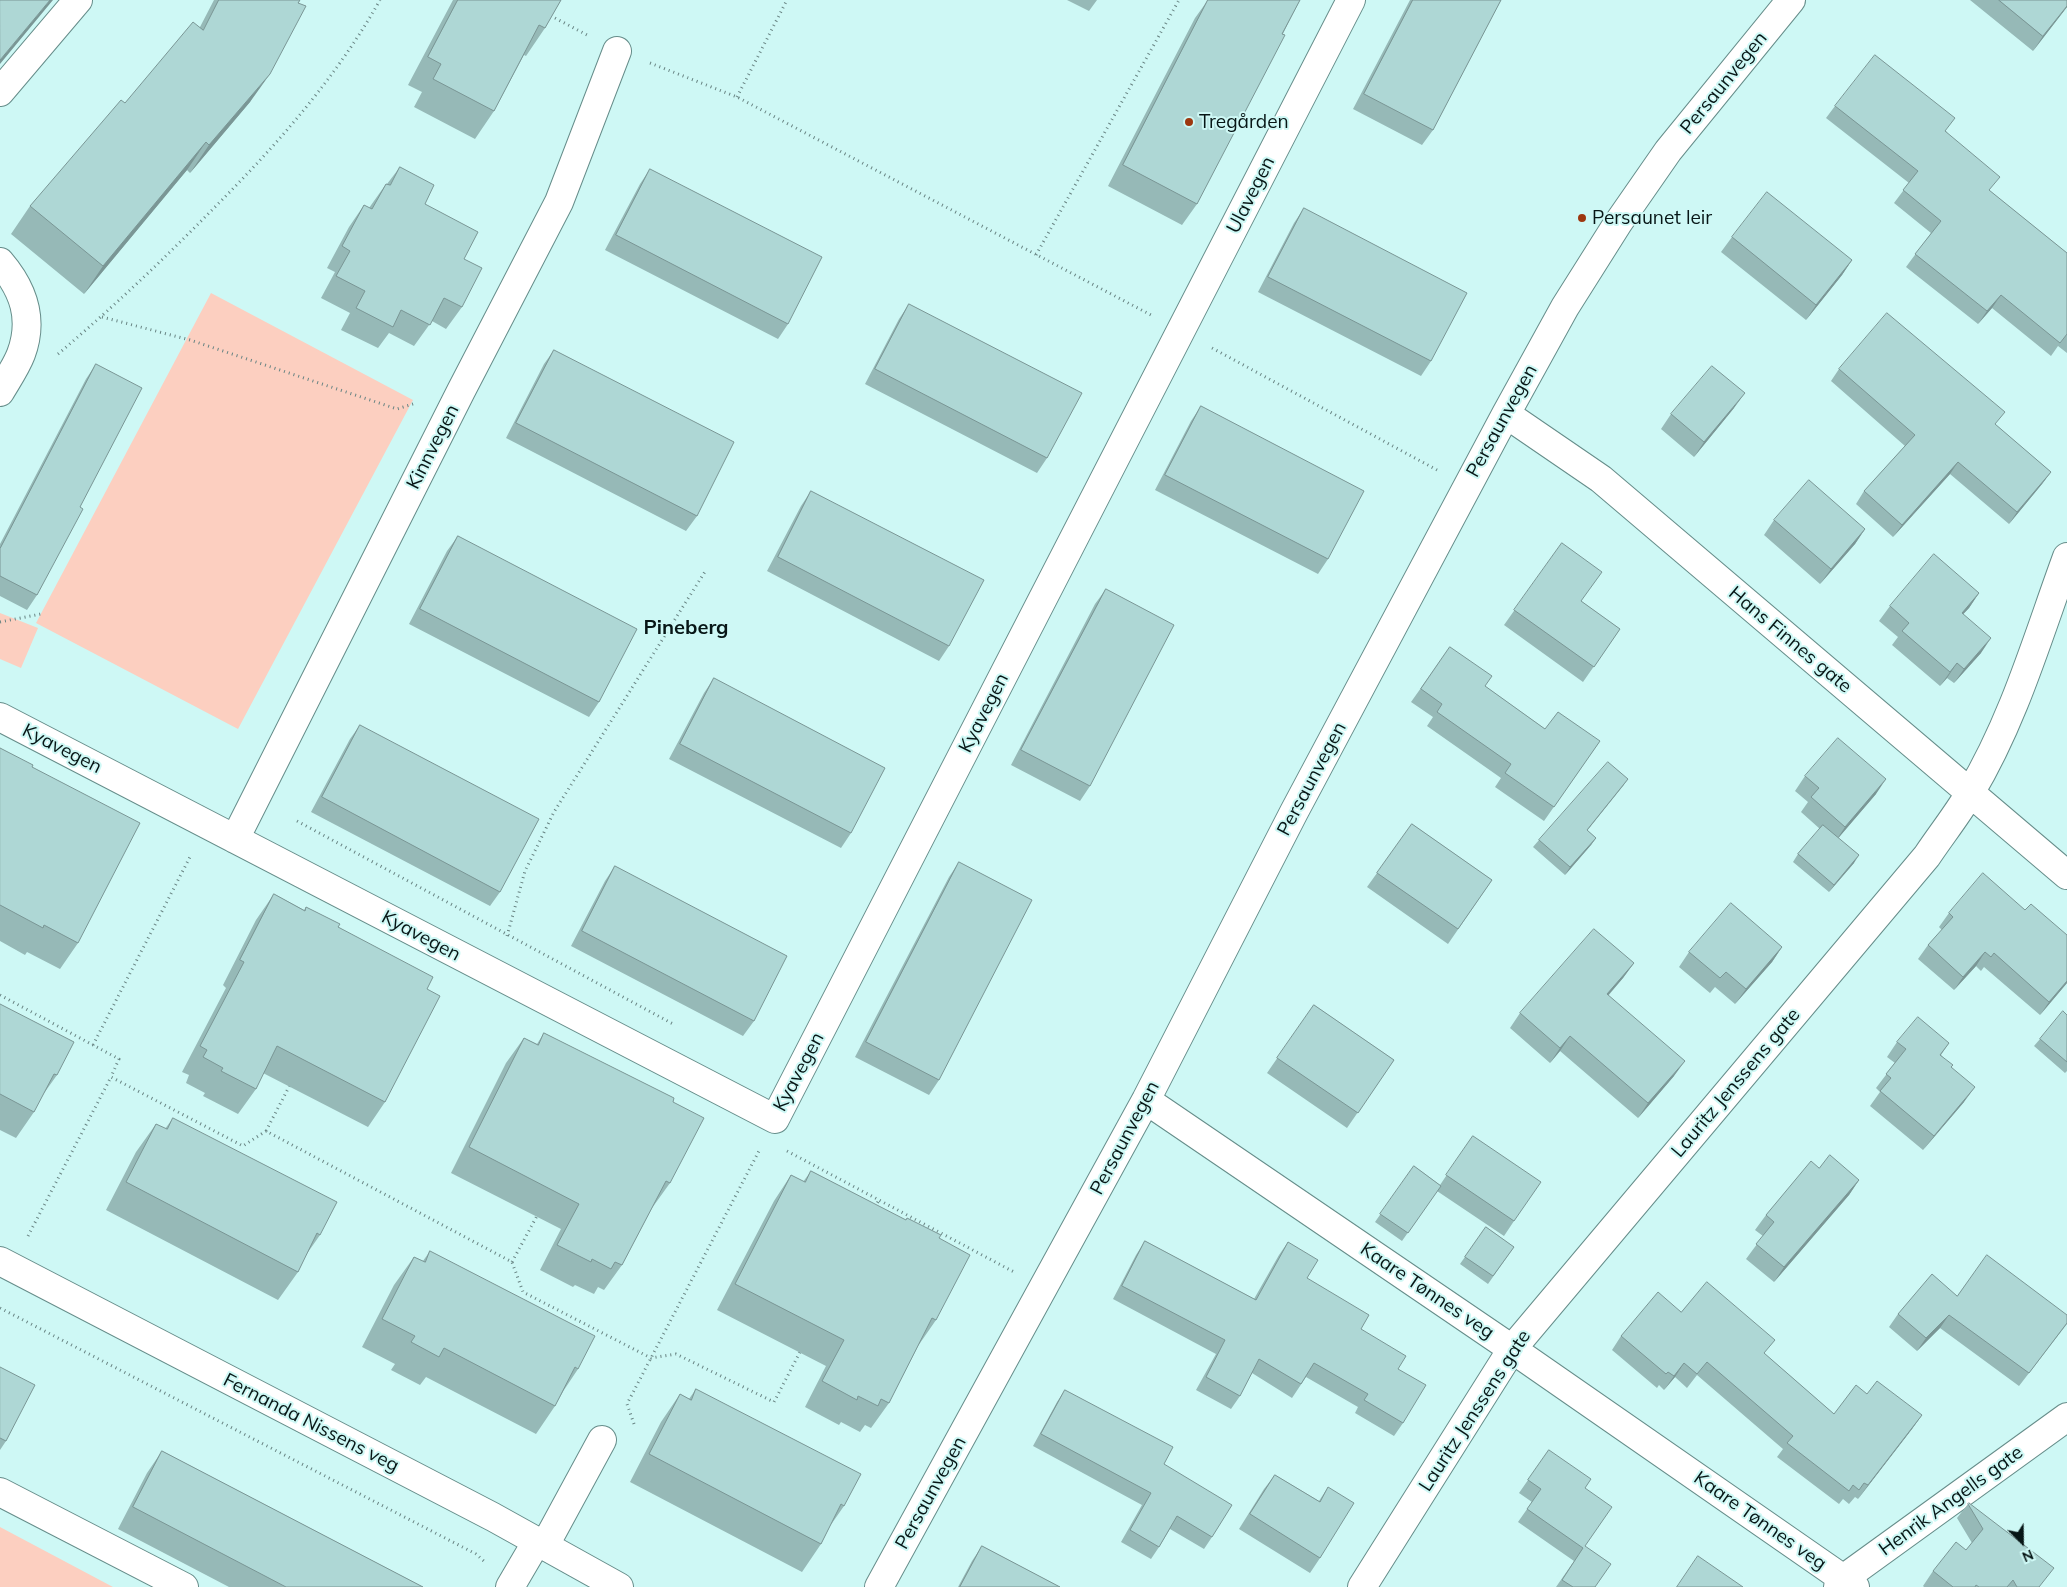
<!DOCTYPE html>
<meta charset="utf-8">
<style>
body{margin:0}
#map{position:relative;width:2067px;height:1587px;overflow:hidden;background:#cef8f5;font-family:Mulish,sans-serif}
canvas{display:block}
.north{position:absolute;left:1997px;top:1517px;width:50px;height:50px;-webkit-text-stroke:4px #cef8f5;paint-order:stroke;rotate:157deg;font-size:14px;font-weight:700;line-height:20px;text-align:center;color:#071616}
.north::after{content:'';display:block;margin:auto;width:18px;height:22px;background:#071616;clip-path:polygon(50% 0,100% 100%,50% 72%,0 100%)}
</style>
<div id="map">
<canvas width="2067" height="1587"></canvas>
<div class="north">N</div>
</div>
<script>
const g = document.querySelector('canvas').getContext('2d');
g.lineJoin = 'round';
function fill(path, color) { g.fillStyle = color; g.fill(path, 'evenodd'); }
function trace(path, color, width, dash) { g.strokeStyle = color; g.lineWidth = width; g.lineCap = dash ? 'butt' : 'round'; g.setLineDash(dash || []); g.stroke(path); }
function drawText(font, color, halo, rows, align = 'center') {
  g.font = font + ' Mulish,sans-serif'; g.lineWidth = 4; g.setLineDash([]); g.textBaseline = 'middle'; g.strokeStyle = halo; g.fillStyle = color; for (const [text, x, y, turn = 0] of rows) {
    g.save(); g.translate(x, y); g.rotate((+turn || 0) * Math.PI / 180); g.textAlign = isNaN(turn) ? turn : align; if (halo) g.strokeText(text, 0, 0); g.fillText(text, 0, 0); g.restore();
  }
}
fill(new Path2D(`
 M 211,293 L 413,400 L 238,729 L 36,623 Z
 M 0,613 L 38,628 L 21,668 L 0,659 Z
 M 0,1527 L 113,1587 L 0,1587 Z`), '#fccfc0');
const minor = new Path2D(`
 M 0,92 L 78,0
 M 0,262 C 24,290 34,319 21,354 C 16,367 7,380 0,392
 M 1506,414 L 1601,479 L 2067,875
 M 0,717 L 775,1119 L 1351,0
 M 235,839 L 461,391 L 559,202 L 617,51
 M 1146,1100 L 1512,1349 L 1855,1587
 M 0,1261 L 493,1517 L 619,1587
 M 0,1492 L 184,1587
 M 545,1545 L 602,1440
 M 510,1587 L 537,1541
 M 879,1587 L 1146,1100 L 1294,812 L 1506,414 L 1565,307 L 1618,223 L 1668,151 L 1791,0
 M 1362,1587 L 1512,1349 L 1927,856 C 1941,835 1957,815 1970,793 C 2014,720 2038,636 2067,557
 M 1838,1587 L 1843,1579 L 2067,1417`);
trace(minor, '#668d8a', 30);
trace(new Path2D(`
 M 555,18 L 587,35
 M 650,63 L 737,97 L 1151,315
 M 737,97 L 787,0
 M 1036,255 L 1179,0
 M 102,317 L 190,340 L 397,409 L 416,403
 M 1212,348 L 1437,470
 M 58,354 C 111,309 161,262 210,212 C 274,148 335,80 380,0
 M 0,622 L 41,614
 M 297,821 L 675,1025
 M 507,936 L 525,871 L 554,812 L 706,570
 M 0,995 L 119,1059 L 111,1077
 M 93,1045 L 191,855
 M 266,1131 L 291,1083
 M 787,1151 L 1014,1272
 M 875,1207 L 879,1200
 M 28,1236 L 111,1077 L 243,1146 L 266,1131 L 512,1262 L 523,1292 L 651,1358 L 676,1354 L 774,1402 L 801,1350
 M 512,1262 L 538,1214
 M 0,1308 L 476,1554 L 485,1562
 M 634,1424 L 627,1404 L 760,1149`), '#688483', 3, [1, 4]);
trace(minor, '#fff', 28);
fill(new Path2D(`
 M 214,0 L 300,0 L 250,102 L 190,173 L 187,170 L 84,294 L 11,234 L 30,206 L 125,103 L 200,27 Z
 M 453,0 L 561,0 L 545,28 L 526,56 L 524,55 L 494,111 L 475,139 L 414,107 L 422,92 L 408,85 Z
 M 1067,0 L 1097,0 L 1089,11 Z
 M 1208,0 L 1300,0 L 1197,204 L 1182,225 L 1108,186 L 1195,18 Z
 M 1410,0 L 1501,0 L 1433,130 L 1422,145 L 1353,109 Z
 M 1970,0 L 2067,0 L 2067,7 L 2033,51 Z
 M 1835,106 L 1946,131 L 1990,191 L 2067,253 L 2067,353 L 2058,346 L 2051,356 L 1992,308 L 1978,324 L 1906,267 L 1931,233 L 1894,203 L 1909,183 L 1826,118 Z
 M 400,167 L 425,204 L 464,259 L 462,307 L 446,329 L 432,321 L 414,346 L 389,333 L 378,348 L 341,330 L 350,313 L 321,298 L 335,272 L 327,268 L 349,227 L 364,205 L 369,208 L 386,184 L 387,184 Z
 M 650,169 L 788,324 L 778,339 L 605,250 L 640,184 Z
 M 1304,208 L 1431,361 L 1421,376 L 1258,292 L 1294,223 Z
 M 1732,237 L 1852,260 L 1842,275 L 1806,320 L 1721,252 Z
 M 909,304 L 1047,458 L 1037,473 L 865,384 L 899,319 Z
 M 554,350 L 697,516 L 686,531 L 506,438 L 544,364 Z
 M 96,364 L 80,507 L 37,595 L 27,610 L 0,596 L 0,544 L 86,379 Z
 M 1839,369 L 1996,425 L 2051,472 L 2042,484 L 2009,524 L 1950,474 L 1893,537 L 1856,504 L 1864,491 L 1905,446 L 1831,381 Z
 M 1201,406 L 1328,559 L 1318,574 L 1155,490 L 1191,421 Z
 M 1734,408 L 1694,457 L 1661,429 L 1671,414 Z
 M 811,491 L 949,646 L 939,661 L 767,571 L 801,506 Z
 M 1774,520 L 1865,529 L 1855,544 L 1820,584 L 1764,535 Z
 M 458,536 L 599,702 L 589,717 L 409,624 L 447,551 Z
 M 1562,543 L 1581,601 L 1620,629 L 1583,682 L 1504,625 Z
 M 1106,589 L 1090,786 L 1080,801 L 1011,765 L 1095,604 Z
 M 1979,593 L 1969,608 L 1963,614 L 1981,653 L 1954,683 L 1947,678 L 1940,686 L 1892,645 L 1898,637 L 1879,621 L 1890,606 Z
 M 1450,647 L 1485,686 L 1545,729 L 1600,741 L 1544,821 L 1495,787 L 1501,778 L 1427,726 L 1433,717 L 1411,702 Z
 M 714,678 L 851,833 L 841,848 L 669,759 L 704,693 Z
 M 360,725 L 500,892 L 490,906 L 311,812 L 350,739 Z
 M 0,748 L 32,767 L 78,943 L 60,969 L 27,952 L 25,955 L 0,941 Z
 M 1805,776 L 1876,794 L 1838,838 L 1854,863 L 1829,892 L 1793,862 L 1798,854 L 1820,829 L 1801,812 L 1808,802 L 1795,791 Z
 M 1628,779 L 1587,830 L 1596,838 L 1591,845 L 1565,875 L 1533,847 L 1539,840 Z
 M 1412,824 L 1492,880 L 1448,944 L 1367,887 Z
 M 959,862 L 939,1080 L 929,1095 L 855,1057 L 949,877 Z
 M 615,866 L 754,1021 L 743,1036 L 571,946 L 605,881 Z
 M 274,894 L 304,910 L 306,907 L 338,927 L 427,989 L 385,1102 L 368,1127 L 263,1073 L 256,1089 L 238,1114 L 203,1096 L 205,1093 L 186,1083 L 189,1075 L 182,1072 L 226,988 L 223,985 L 256,920 Z
 M 2025,910 L 2067,935 L 2067,983 L 2040,1015 L 1984,967 L 1981,971 L 1976,966 L 1954,990 L 1918,959 L 1928,945 L 1942,930 L 1939,927 L 1949,913 Z
 M 1782,947 L 1772,962 L 1735,1004 L 1715,987 L 1710,993 L 1679,967 L 1689,952 Z
 M 1634,963 L 1623,978 L 1608,996 L 1674,1076 L 1638,1118 L 1560,1051 L 1550,1063 L 1510,1028 L 1520,1013 Z
 M 0,1004 L 57,1075 L 42,1096 L 34,1112 L 16,1138 L 0,1130 Z
 M 1314,1005 L 1394,1060 L 1347,1128 L 1267,1073 Z
 M 2067,1015 L 2067,1071 L 2065,1073 L 2034,1046 L 2040,1039 Z
 M 544,1033 L 673,1102 L 670,1183 L 652,1208 L 622,1265 L 604,1290 L 598,1287 L 594,1294 L 575,1285 L 573,1287 L 540,1270 L 561,1229 L 451,1173 L 506,1063 L 524,1038 L 537,1044 Z
 M 1897,1042 L 1949,1043 L 1941,1055 L 1951,1067 L 1964,1102 L 1923,1150 L 1870,1106 L 1880,1092 L 1876,1088 L 1895,1063 L 1887,1057 Z
 M 173,1118 L 320,1235 L 306,1255 L 298,1272 L 278,1300 L 106,1210 L 136,1152 L 156,1124 L 165,1129 Z
 M 1473,1136 L 1514,1221 L 1504,1236 L 1437,1191 L 1402,1241 L 1375,1222 L 1414,1166 L 1440,1185 Z
 M 1819,1168 L 1859,1180 L 1849,1195 L 1774,1282 L 1746,1259 L 1763,1236 L 1755,1230 L 1766,1215 Z
 M 811,1171 L 939,1238 L 936,1320 L 918,1346 L 889,1403 L 871,1428 L 865,1425 L 860,1432 L 841,1422 L 839,1425 L 805,1407 L 826,1366 L 717,1310 L 774,1201 L 791,1175 L 803,1182 Z
 M 1486,1227 L 1514,1247 L 1488,1284 L 1460,1264 Z
 M 1145,1241 L 1254,1299 L 1279,1255 L 1288,1242 L 1307,1278 L 1361,1329 L 1398,1369 L 1403,1423 L 1394,1436 L 1355,1413 L 1358,1407 L 1306,1377 L 1292,1398 L 1252,1373 L 1240,1396 L 1231,1409 L 1196,1390 L 1216,1354 L 1113,1299 L 1136,1255 Z
 M 430,1251 L 578,1369 L 564,1390 L 555,1406 L 536,1434 L 426,1377 L 420,1385 L 391,1370 L 395,1364 L 362,1347 L 394,1285 L 414,1257 L 423,1261 Z
 M 1957,1296 L 2067,1324 L 2019,1386 L 1940,1328 L 1917,1351 L 1889,1327 L 1898,1314 Z
 M 1681,1312 L 1765,1354 L 1834,1414 L 1867,1394 L 1922,1415 L 1912,1429 L 1858,1499 L 1855,1497 L 1849,1504 L 1843,1499 L 1839,1504 L 1777,1457 L 1783,1449 L 1697,1375 L 1687,1388 L 1675,1377 L 1664,1390 L 1659,1385 L 1657,1388 L 1612,1350 L 1621,1336 Z
 M 0,1367 L 6,1441 L 0,1450 Z
 M 696,1389 L 844,1506 L 830,1526 L 821,1544 L 802,1572 L 630,1482 L 661,1422 L 680,1394 L 689,1399 Z
 M 1065,1390 L 1164,1464 L 1212,1537 L 1204,1549 L 1170,1529 L 1159,1547 L 1151,1559 L 1121,1542 L 1142,1505 L 1033,1446 L 1057,1402 Z
 M 1549,1450 L 1585,1488 L 1585,1546 L 1595,1587 L 1556,1587 L 1574,1561 L 1518,1522 L 1532,1502 L 1519,1493 Z
 M 162,1451 L 423,1587 L 229,1587 L 118,1529 L 147,1473 Z
 M 1275,1475 L 1319,1501 L 1328,1487 L 1320,1558 L 1310,1573 L 1239,1529 L 1264,1489 Z
 M 1968,1504 L 2040,1587 L 1924,1587 L 1923,1586 L 1933,1571 L 1966,1550 L 1972,1543 L 1957,1518 Z
 M 982,1546 L 1060,1587 L 958,1587 L 972,1561 Z`), '#96b9b7');
fill(new Path2D(`
 M 50,0 L 53,0 L 0,64 L 0,60 Z
 M 2067,6 L 2067,7 L 2033,51 L 2043,36 Z
 M 270,74 L 250,102 L 190,173 L 209,145 Z
 M 206,142 L 187,170 L 84,294 L 103,266 Z
 M 1852,260 L 1842,275 L 1806,320 L 1816,305 Z
 M 2001,295 L 1992,308 L 1978,324 L 1987,311 Z
 M 1745,393 L 1734,408 L 1694,457 L 1704,442 Z
 M 1958,462 L 1950,474 L 1893,537 L 1902,525 Z
 M 2051,472 L 2042,484 L 2009,524 L 2017,512 Z
 M 1865,529 L 1855,544 L 1820,584 L 1831,569 Z
 M 1979,593 L 1969,608 L 1951,627 L 1962,613 Z
 M 1991,638 L 1981,653 L 1954,683 L 1964,669 Z
 M 1957,663 L 1947,678 L 1940,686 L 1950,672 Z
 M 1628,779 L 1623,786 L 1582,837 L 1587,830 Z
 M 1886,779 L 1876,794 L 1835,842 L 1845,827 Z
 M 1596,838 L 1591,845 L 1565,875 L 1570,867 Z
 M 1859,855 L 1854,863 L 1829,892 L 1834,885 Z
 M 1782,947 L 1772,962 L 1735,1004 L 1746,989 Z
 M 1985,952 L 1976,966 L 1954,990 L 1963,977 Z
 M 1634,963 L 1623,978 L 1596,1009 L 1607,994 Z
 M 2067,981 L 2067,983 L 2040,1015 L 2049,1002 Z
 M 1570,1036 L 1560,1051 L 1550,1063 L 1560,1048 Z
 M 1685,1061 L 1674,1076 L 1638,1118 L 1648,1103 Z
 M 1975,1087 L 1964,1102 L 1923,1150 L 1934,1136 Z
 M 1859,1180 L 1849,1195 L 1774,1282 L 1784,1267 Z
 M 1949,1315 L 1940,1328 L 1917,1351 L 1926,1338 Z
 M 1684,1363 L 1675,1377 L 1664,1390 L 1674,1376 Z
 M 1922,1415 L 1912,1429 L 1858,1499 L 1868,1485 Z`), '#7a9695');
const building = new Path2D(`
 M 0,0 L 50,0 L 0,60 Z
 M 219,0 L 300,0 L 298,3 L 306,6 L 270,74 L 209,145 L 206,142 L 103,266 L 30,206 L 121,100 L 125,103 L 193,22 L 203,30 Z
 M 458,0 L 561,0 L 545,28 L 539,25 L 494,111 L 433,79 L 441,64 L 428,57 Z
 M 1208,0 L 1300,0 L 1282,34 L 1285,35 L 1197,204 L 1123,165 Z
 M 1413,0 L 1501,0 L 1433,130 L 1364,94 Z
 M 1999,0 L 2067,0 L 2067,6 L 2043,36 Z
 M 1875,55 L 1955,118 L 1945,131 L 2000,177 L 1989,190 L 2067,253 L 2067,334 L 2060,343 L 2001,295 L 1987,311 L 1915,254 L 1941,221 L 1903,190 L 1918,171 L 1835,106 Z
 M 400,167 L 434,185 L 425,204 L 478,232 L 464,259 L 482,268 L 462,307 L 444,298 L 430,325 L 401,310 L 393,327 L 356,308 L 365,291 L 336,276 L 350,251 L 342,246 L 364,205 L 372,209 L 386,184 L 390,185 Z
 M 650,169 L 822,257 L 788,324 L 616,235 Z
 M 1767,192 L 1852,260 L 1816,305 L 1732,237 Z
 M 1304,208 L 1467,293 L 1431,361 L 1268,277 Z
 M 909,304 L 1082,393 L 1047,458 L 875,369 Z
 M 1887,313 L 2005,412 L 1995,424 L 2051,472 L 2017,512 L 1958,462 L 1902,525 L 1864,491 L 1915,435 L 1839,369 Z
 M 554,350 L 734,442 L 697,516 L 516,423 Z
 M 96,364 L 142,388 L 80,507 L 83,509 L 37,595 L 0,576 L 0,549 Z
 M 1712,366 L 1745,393 L 1704,442 L 1671,414 Z
 M 1201,406 L 1364,491 L 1328,559 L 1165,475 Z
 M 1809,480 L 1865,529 L 1831,569 L 1774,520 Z
 M 811,491 L 984,580 L 949,646 L 778,557 Z
 M 458,536 L 637,629 L 599,702 L 420,609 Z
 M 1562,543 L 1602,572 L 1581,601 L 1620,629 L 1594,667 L 1514,610 Z
 M 1934,554 L 1979,593 L 1962,613 L 1991,638 L 1964,669 L 1957,663 L 1950,672 L 1902,631 L 1909,623 L 1890,606 Z
 M 1106,589 L 1174,625 L 1090,786 L 1021,750 Z
 M 1450,647 L 1492,676 L 1485,686 L 1545,729 L 1558,712 L 1600,741 L 1554,807 L 1505,773 L 1511,764 L 1437,712 L 1442,704 L 1421,689 Z
 M 714,678 L 885,768 L 851,833 L 680,744 Z
 M 360,725 L 539,819 L 500,892 L 322,797 Z
 M 1838,738 L 1886,779 L 1845,827 L 1811,797 L 1819,788 L 1805,776 Z
 M 0,748 L 33,765 L 32,767 L 140,823 L 78,943 L 44,925 L 43,928 L 0,905 Z
 M 1608,762 L 1628,779 L 1587,830 L 1596,838 L 1570,867 L 1539,840 Z
 M 1412,824 L 1492,880 L 1458,929 L 1377,873 Z
 M 1823,825 L 1859,855 L 1834,885 L 1798,854 Z
 M 959,862 L 1032,900 L 939,1080 L 866,1042 Z
 M 615,866 L 787,956 L 754,1021 L 582,931 Z
 M 1983,873 L 2025,910 L 2031,904 L 2067,935 L 2067,981 L 2049,1002 L 1994,953 L 1991,957 L 1985,952 L 1963,977 L 1928,945 L 1953,917 L 1949,913 Z
 M 274,894 L 305,911 L 306,907 L 340,924 L 338,927 L 433,977 L 427,989 L 440,996 L 385,1102 L 277,1046 L 256,1089 L 221,1071 L 223,1068 L 203,1057 L 207,1050 L 200,1046 L 244,962 L 240,960 Z
 M 1731,903 L 1782,947 L 1746,989 L 1726,972 L 1720,978 L 1689,952 Z
 M 1594,929 L 1634,963 L 1607,994 L 1685,1061 L 1648,1103 L 1570,1036 L 1560,1048 L 1520,1013 Z
 M 0,1004 L 74,1042 L 57,1075 L 54,1074 L 34,1112 L 0,1094 Z
 M 1314,1005 L 1394,1060 L 1358,1113 L 1277,1058 Z
 M 2063,1011 L 2067,1015 L 2067,1062 L 2040,1039 Z
 M 1918,1017 L 1949,1043 L 1940,1055 L 1953,1065 L 1951,1067 L 1975,1087 L 1934,1136 L 1880,1091 L 1891,1078 L 1886,1074 L 1906,1049 L 1897,1042 Z
 M 544,1033 L 674,1098 L 673,1102 L 704,1118 L 670,1183 L 666,1181 L 622,1265 L 615,1262 L 611,1269 L 592,1259 L 591,1262 L 557,1245 L 579,1204 L 469,1147 L 524,1038 L 538,1045 Z
 M 173,1118 L 337,1202 L 320,1235 L 317,1233 L 298,1272 L 126,1182 L 156,1124 L 167,1129 Z
 M 1473,1136 L 1541,1182 L 1514,1221 L 1446,1175 Z
 M 1830,1155 L 1859,1180 L 1784,1267 L 1756,1244 L 1774,1222 L 1766,1215 L 1811,1161 L 1819,1168 Z
 M 1414,1166 L 1441,1186 L 1408,1233 L 1380,1214 Z
 M 811,1171 L 906,1220 L 907,1218 L 941,1235 L 939,1238 L 970,1255 L 936,1320 L 932,1318 L 889,1403 L 881,1399 L 878,1406 L 858,1396 L 857,1400 L 822,1381 L 844,1340 L 735,1284 L 791,1175 L 805,1182 Z
 M 1486,1227 L 1514,1247 L 1493,1276 L 1465,1257 Z
 M 1145,1241 L 1256,1300 L 1288,1242 L 1318,1260 L 1307,1278 L 1369,1315 L 1361,1329 L 1406,1356 L 1398,1369 L 1426,1385 L 1403,1423 L 1364,1400 L 1368,1394 L 1314,1363 L 1301,1384 L 1259,1359 L 1240,1396 L 1206,1377 L 1225,1340 L 1122,1286 Z
 M 430,1251 L 595,1336 L 578,1369 L 575,1367 L 555,1406 L 444,1348 L 439,1357 L 411,1342 L 415,1336 L 382,1319 L 414,1257 L 425,1262 Z
 M 1987,1255 L 2067,1315 L 2067,1323 L 2029,1373 L 1949,1315 L 1926,1338 L 1898,1314 L 1932,1274 L 1957,1296 Z
 M 1707,1282 L 1775,1340 L 1764,1353 L 1834,1414 L 1856,1385 L 1867,1394 L 1877,1381 L 1922,1415 L 1868,1485 L 1864,1483 L 1859,1490 L 1853,1485 L 1849,1491 L 1787,1443 L 1793,1436 L 1707,1362 L 1697,1374 L 1684,1363 L 1674,1376 L 1668,1372 L 1666,1374 L 1621,1336 L 1658,1292 L 1681,1312 Z
 M 0,1367 L 35,1385 L 6,1441 L 0,1438 Z
 M 696,1389 L 861,1474 L 844,1506 L 841,1504 L 821,1544 L 649,1454 L 680,1394 L 691,1400 Z
 M 1065,1390 L 1173,1447 L 1164,1464 L 1232,1505 L 1212,1537 L 1177,1516 L 1159,1547 L 1130,1530 L 1151,1493 L 1041,1434 Z
 M 1549,1450 L 1591,1479 L 1585,1488 L 1612,1507 L 1585,1546 L 1611,1564 L 1595,1587 L 1573,1587 L 1562,1580 L 1583,1548 L 1527,1509 L 1541,1489 L 1528,1480 Z
 M 162,1451 L 423,1587 L 286,1587 L 133,1507 Z
 M 1275,1475 L 1320,1502 L 1328,1487 L 1354,1503 L 1320,1558 L 1250,1514 Z
 M 1969,1503 L 2054,1568 L 2039,1587 L 2017,1587 L 2013,1580 L 2007,1587 L 1979,1587 L 1976,1585 L 1975,1587 L 1953,1587 L 1933,1571 L 1956,1542 L 1966,1550 L 1983,1529 L 1968,1504 Z
 M 982,1546 L 1060,1587 L 960,1587 Z
 M 1698,1556 L 1743,1587 L 1677,1587 Z`);
fill(building, '#aed7d5');
trace(building, '#7a9695', 1);
for (const [x, y, r, color] of [
 [1189,122,5,"#9d370f"],
 [1582,218,5,"#9d370f"]
]) { const dot = new Path2D(); dot.arc(x, y, r, 0, 2 * Math.PI); g.fillStyle = color; g.fill(dot); trace(dot, '#cef8f5', 2); }
drawText('19px', '#071616', '#cef8f5', [
 ["Persaunvegen",1724,83,-51],
 ["Ulavegen",1251,195,-63],
 ["Persaunvegen",1502,421,-61],
 ["Kinnvegen",433,447,-63],
 ["Hans Finnes gate",1790,640,40],
 ["Kyavegen",984,713,-63],
 ["Kyavegen",62,749,27],
 ["Persaunvegen",1312,779,-62],
 ["Kyavegen",421,936,28],
 ["Kyavegen",799,1072,-62],
 ["Lauritz Jenssens gate",1736,1083,-50],
 ["Persaunvegen",1125,1138,-62],
 ["Kaare Tønnes veg",1427,1291,34],
 ["Lauritz Jenssens gate",1475,1411,-57],
 ["Fernanda Nissens veg",311,1423,27],
 ["Persaunvegen",931,1493,-61],
 ["Henrik Angells gate",1951,1501,-36],
 ["Kaare Tønnes veg",1760,1521,35]
]);
drawText('19px', '#071616', '#cef8f5', [
 ["Tregården",1199,122],
 ["Persaunet leir",1592,218]
], 'left');
drawText('bold 20px', '#071616', '#cef8f5', [
 ["Pineberg",686,628]
]);
</script>
